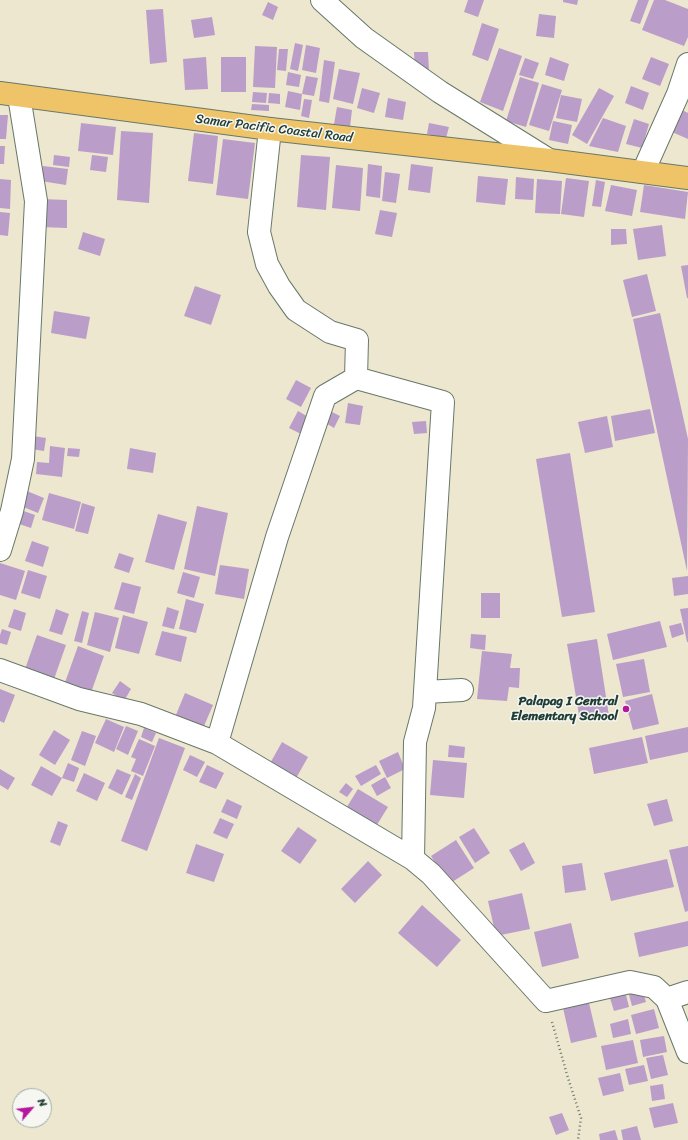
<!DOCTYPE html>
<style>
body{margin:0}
#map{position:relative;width:688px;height:1140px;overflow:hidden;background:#ece7ce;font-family:Sriracha,sans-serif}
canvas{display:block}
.north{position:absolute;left:12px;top:1088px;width:40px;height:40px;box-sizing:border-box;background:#f6f6f2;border:1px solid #a0aca6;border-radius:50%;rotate:62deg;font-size:11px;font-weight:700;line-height:16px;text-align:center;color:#1f3d34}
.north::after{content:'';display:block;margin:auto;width:14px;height:18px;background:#b5179e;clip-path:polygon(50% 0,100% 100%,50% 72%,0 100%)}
</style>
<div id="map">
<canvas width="688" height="1140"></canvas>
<div class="north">N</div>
</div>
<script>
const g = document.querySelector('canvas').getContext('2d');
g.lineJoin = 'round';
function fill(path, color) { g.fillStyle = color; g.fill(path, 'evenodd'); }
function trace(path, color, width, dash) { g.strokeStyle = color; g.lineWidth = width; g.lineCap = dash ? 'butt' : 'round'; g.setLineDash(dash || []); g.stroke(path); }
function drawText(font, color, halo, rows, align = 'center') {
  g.font = font + ' Sriracha,sans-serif'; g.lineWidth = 3; g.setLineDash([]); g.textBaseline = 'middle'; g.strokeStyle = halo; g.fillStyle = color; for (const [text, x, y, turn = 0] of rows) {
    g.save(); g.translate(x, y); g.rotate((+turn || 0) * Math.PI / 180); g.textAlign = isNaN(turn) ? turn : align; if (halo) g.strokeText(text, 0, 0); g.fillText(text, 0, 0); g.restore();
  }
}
fill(new Path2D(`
 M 468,0 L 484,0 L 478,17 L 464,12 Z
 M 563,0 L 578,0 L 577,5 L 563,2 Z
 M 638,0 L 649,0 L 640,24 L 630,21 Z
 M 654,0 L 665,0 L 688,9 L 688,37 L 684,46 L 642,30 Z
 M 268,2 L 278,7 L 273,20 L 262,15 Z
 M 163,9 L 167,62 L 150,64 L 146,10 Z
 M 539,14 L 556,16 L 554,38 L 536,36 Z
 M 212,17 L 215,35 L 194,38 L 191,20 Z
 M 482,23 L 499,29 L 488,61 L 472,55 Z
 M 295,43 L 303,45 L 298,71 L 290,69 Z
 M 306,45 L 320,48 L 316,73 L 302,70 Z
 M 255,46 L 277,47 L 275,88 L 253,87 Z
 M 499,48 L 522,56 L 503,111 L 480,102 Z
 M 279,49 L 288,49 L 286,71 L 277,70 Z
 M 414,52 L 428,52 L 429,71 L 415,71 Z
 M 206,57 L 208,89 L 185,90 L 183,59 Z
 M 221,57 L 246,57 L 246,92 L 221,92 Z
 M 550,57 L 569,64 L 564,81 L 545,75 Z
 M 651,57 L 669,64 L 660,86 L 642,79 Z
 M 525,58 L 539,63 L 533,79 L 519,75 Z
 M 324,60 L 335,62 L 329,103 L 319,101 Z
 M 339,69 L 360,73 L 353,104 L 333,99 Z
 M 288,72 L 301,75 L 299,87 L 286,85 Z
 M 306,76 L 318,78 L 314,96 L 302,94 Z
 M 520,77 L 539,83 L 526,127 L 506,121 Z
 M 542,84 L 562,90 L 549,131 L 529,125 Z
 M 631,86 L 649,93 L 643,110 L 625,103 Z
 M 362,88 L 380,93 L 374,113 L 357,108 Z
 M 599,88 L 614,96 L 587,144 L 572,135 Z
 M 288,91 L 302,94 L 300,110 L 285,107 Z
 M 253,92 L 267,93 L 266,103 L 252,102 Z
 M 269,93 L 280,94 L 280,104 L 268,103 Z
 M 561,95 L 582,99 L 577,122 L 556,118 Z
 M 388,98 L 406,102 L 403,120 L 385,117 Z
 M 304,99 L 312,100 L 309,118 L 301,116 Z
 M 252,104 L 269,105 L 269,111 L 251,110 Z
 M 337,107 L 352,110 L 350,127 L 334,124 Z
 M 682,110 L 688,113 L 688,139 L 672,132 Z
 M 0,115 L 8,115 L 6,139 L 0,139 Z
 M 603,118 L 626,126 L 618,152 L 589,146 Z
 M 634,119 L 649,124 L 642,148 L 626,144 Z
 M 553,121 L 572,125 L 568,144 L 549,140 Z
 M 81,123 L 116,127 L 113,155 L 78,151 Z
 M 429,123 L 449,127 L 446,138 L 427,134 Z
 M 121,131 L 153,133 L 149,203 L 117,200 Z
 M 194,133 L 218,136 L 213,184 L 188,181 Z
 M 223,139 L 255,143 L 248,199 L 216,195 Z
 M 0,146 L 5,146 L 4,164 L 0,164 Z
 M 54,155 L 70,157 L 69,167 L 53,165 Z
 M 92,155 L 108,157 L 106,172 L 90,170 Z
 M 301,155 L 330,157 L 326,210 L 297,207 Z
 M 368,164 L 382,166 L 380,198 L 366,196 Z
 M 411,164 L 433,167 L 430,193 L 408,190 Z
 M 336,165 L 363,168 L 360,211 L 332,208 Z
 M 43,166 L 68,169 L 66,185 L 41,181 Z
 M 385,172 L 400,174 L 396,203 L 382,201 Z
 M 478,176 L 508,179 L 505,205 L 476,202 Z
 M 516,177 L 534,179 L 533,200 L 515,199 Z
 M 566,178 L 589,181 L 584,217 L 561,214 Z
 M 0,179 L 11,180 L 10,209 L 0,208 Z
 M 537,179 L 562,181 L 560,214 L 535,213 Z
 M 596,180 L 605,182 L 601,207 L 592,206 Z
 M 611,185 L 637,190 L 632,216 L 605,211 Z
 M 644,185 L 688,192 L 685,219 L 640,212 Z
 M 41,199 L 67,200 L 67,228 L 40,227 Z
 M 380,210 L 397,213 L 392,237 L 375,234 Z
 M 0,212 L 10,213 L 8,236 L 0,235 Z
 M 662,225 L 666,256 L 638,260 L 633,229 Z
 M 611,229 L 626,229 L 627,244 L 611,245 Z
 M 83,232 L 105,239 L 100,256 L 78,249 Z
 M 688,265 L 688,298 L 687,298 L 681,266 Z
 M 647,274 L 656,311 L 632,317 L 623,280 Z
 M 195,286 L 221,295 L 211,325 L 184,316 Z
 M 54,311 L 90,317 L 86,339 L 51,333 Z
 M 660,313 L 688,439 L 687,571 L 633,319 Z
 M 296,380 L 311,388 L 301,407 L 286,399 Z
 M 348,403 L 363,406 L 360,425 L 345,423 Z
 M 650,409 L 655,433 L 615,441 L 611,416 Z
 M 298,411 L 310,418 L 301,434 L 289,428 Z
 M 330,411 L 340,416 L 334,428 L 324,422 Z
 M 607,416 L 613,447 L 585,453 L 578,422 Z
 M 426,421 L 427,433 L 414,434 L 412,422 Z
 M 33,436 L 46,438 L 44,451 L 31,449 Z
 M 50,446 L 65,448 L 62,477 L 36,474 L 37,462 L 49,463 Z
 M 68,448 L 80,449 L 79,457 L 67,456 Z
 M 130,448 L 156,453 L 153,473 L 127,469 Z
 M 570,453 L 595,612 L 562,617 L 536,459 Z
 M 22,489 L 44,498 L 38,513 L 16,504 Z
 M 49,493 L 81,502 L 74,529 L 42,520 Z
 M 82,503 L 95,507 L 88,534 L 75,531 Z
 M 197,506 L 228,513 L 215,576 L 184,569 Z
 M 18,509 L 35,515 L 31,528 L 13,522 Z
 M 158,514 L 187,522 L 174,570 L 145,562 Z
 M 32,541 L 49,547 L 43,567 L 25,561 Z
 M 119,553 L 134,558 L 129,573 L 114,568 Z
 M 0,563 L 25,571 L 16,600 L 0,595 Z
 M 220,565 L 249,569 L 244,599 L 215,594 Z
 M 28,570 L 47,576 L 40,599 L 21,593 Z
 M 183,572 L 200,577 L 194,598 L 177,593 Z
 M 688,576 L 688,594 L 674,596 L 672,578 Z
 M 122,582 L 141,587 L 134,614 L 114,609 Z
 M 481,593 L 500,593 L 500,618 L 481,618 Z
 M 186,599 L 204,604 L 196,633 L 179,629 Z
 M 167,607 L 179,611 L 174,629 L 162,626 Z
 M 688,608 L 688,642 L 687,642 L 680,609 Z
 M 14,609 L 26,613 L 21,631 L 8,627 Z
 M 56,609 L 69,614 L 62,635 L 49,631 Z
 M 82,611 L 89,613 L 82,643 L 74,641 Z
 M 95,612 L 119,618 L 110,652 L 87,645 Z
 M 123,615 L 148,622 L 139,654 L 115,648 Z
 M 660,621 L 667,647 L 613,660 L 607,634 Z
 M 681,623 L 684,634 L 672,638 L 669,626 Z
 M 2,629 L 11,632 L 7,645 L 0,643 L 0,635 Z
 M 162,631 L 187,637 L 181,662 L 155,655 Z
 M 471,634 L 486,635 L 485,650 L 470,648 Z
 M 37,635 L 66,645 L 53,682 L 24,672 Z
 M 597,639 L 609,716 L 580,721 L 567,644 Z
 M 78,646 L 104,656 L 88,701 L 62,691 Z
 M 482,651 L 512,654 L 510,668 L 520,668 L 519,688 L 509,687 L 507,701 L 477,699 Z
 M 644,659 L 650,692 L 623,697 L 616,664 Z
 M 120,681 L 131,689 L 124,701 L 112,693 Z
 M 0,689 L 15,695 L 4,723 L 0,721 Z
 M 185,693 L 213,705 L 201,733 L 173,722 Z
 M 652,694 L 659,724 L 633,730 L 625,701 Z
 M 106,719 L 124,727 L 114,752 L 95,743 Z
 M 126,726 L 138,731 L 128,755 L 116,749 Z
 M 688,727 L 688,752 L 650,760 L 645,736 Z
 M 144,728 L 156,733 L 152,742 L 141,737 Z
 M 54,730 L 70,740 L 55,765 L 39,755 Z
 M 82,731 L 96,736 L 85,766 L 71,760 Z
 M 642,737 L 648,763 L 594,774 L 589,748 Z
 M 159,738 L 185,748 L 147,851 L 121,841 Z
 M 139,739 L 155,746 L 143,776 L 131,771 L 136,759 L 131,757 Z
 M 282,742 L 308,757 L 294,782 L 268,767 Z
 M 449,745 L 465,747 L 464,758 L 448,757 Z
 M 398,752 L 405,769 L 387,778 L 379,761 Z
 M 190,755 L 205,762 L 197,777 L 183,770 Z
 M 433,760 L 467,763 L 464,798 L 430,795 Z
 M 68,763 L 79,768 L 74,782 L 62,778 Z
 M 207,765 L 224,773 L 216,789 L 199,782 Z
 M 376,765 L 381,774 L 361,786 L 355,776 Z
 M 41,766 L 62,778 L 52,796 L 31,785 Z
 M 0,769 L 15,778 L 8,790 L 0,785 Z
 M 117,769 L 131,775 L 122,795 L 108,788 Z
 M 84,773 L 105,783 L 97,801 L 76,791 Z
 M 135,774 L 141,778 L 132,800 L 125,797 Z
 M 385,777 L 391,788 L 377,796 L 371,785 Z
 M 346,783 L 353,789 L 347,797 L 339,792 Z
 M 358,789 L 388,807 L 375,828 L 345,810 Z
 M 227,799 L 242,806 L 237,819 L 221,812 Z
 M 667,799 L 673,821 L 654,826 L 647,804 Z
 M 220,818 L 234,824 L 227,839 L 213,833 Z
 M 58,821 L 68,825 L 60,846 L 50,842 Z
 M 298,827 L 317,840 L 300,864 L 281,851 Z
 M 474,828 L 490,853 L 475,863 L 459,837 Z
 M 456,840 L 474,868 L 449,884 L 431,856 Z
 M 524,842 L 535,863 L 521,871 L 509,850 Z
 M 196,844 L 224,854 L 214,882 L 186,873 Z
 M 688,846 L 688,911 L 685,912 L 669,850 Z
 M 667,859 L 674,887 L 611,901 L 604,873 Z
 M 368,861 L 382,875 L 355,903 L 341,889 Z
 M 582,863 L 586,890 L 565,893 L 562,866 Z
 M 522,893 L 530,929 L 496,936 L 488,901 Z
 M 422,905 L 461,940 L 437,967 L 398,933 Z
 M 688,921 L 688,946 L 639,957 L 634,933 Z
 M 571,923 L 579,958 L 542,967 L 534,932 Z
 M 642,988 L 646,1002 L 632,1006 L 628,991 Z
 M 625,991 L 629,1007 L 614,1011 L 609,995 Z
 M 589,1003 L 597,1037 L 571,1043 L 563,1008 Z
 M 654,1009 L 659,1028 L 636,1034 L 631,1015 Z
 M 628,1019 L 631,1034 L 613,1038 L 610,1024 Z
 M 664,1036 L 667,1052 L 643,1057 L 640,1040 Z
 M 633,1040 L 638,1063 L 606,1070 L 601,1046 Z
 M 663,1055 L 668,1075 L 651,1079 L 646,1058 Z
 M 644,1065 L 648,1081 L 629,1085 L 625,1069 Z
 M 620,1073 L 624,1091 L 603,1096 L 598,1078 Z
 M 663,1084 L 665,1099 L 652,1101 L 650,1086 Z
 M 673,1103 L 678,1123 L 654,1128 L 649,1108 Z
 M 562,1113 L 569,1130 L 556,1135 L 549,1117 Z
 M 637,1126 L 641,1140 L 623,1140 L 621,1130 Z
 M 615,1130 L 618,1140 L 600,1140 L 599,1134 Z`), '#bb9dc9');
const minor = new Path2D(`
 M 322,0 L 364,38 L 440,92 L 549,160
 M 643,172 L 678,94 L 688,64
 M 356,378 L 443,402 L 424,708 L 415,742 L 413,859
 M 0,550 L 12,511 L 23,459 L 36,201 L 19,96
 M 0,670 L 79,699 L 141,714 L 217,743 L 413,859 L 431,874 L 546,1001 L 630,982 L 654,987 L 667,999 L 688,1052
 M 425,692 L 462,690
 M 217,743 L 277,537 L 325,396 L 356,378 L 357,340 L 330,332 L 296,310 L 279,286 L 267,264 L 259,232 L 270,129
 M 667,999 L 688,992`);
const major = new Path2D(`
 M 0,93 L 270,129 L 549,160 L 688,178`);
trace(minor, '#67786a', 24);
trace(major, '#67786a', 24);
trace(new Path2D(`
 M 552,1022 L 568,1078 L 581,1118 L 578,1140`), '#67786a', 2.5, [1, 3]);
trace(minor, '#fff', 22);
trace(major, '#efc469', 22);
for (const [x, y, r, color] of [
 [626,709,4,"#b5179e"]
]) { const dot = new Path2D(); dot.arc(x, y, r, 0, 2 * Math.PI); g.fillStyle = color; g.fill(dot); trace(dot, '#f6f6f2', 1.5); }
drawText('13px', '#1f3d34', '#f6f6f2', [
 ["Samar Pacific Coastal Road",274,129,7]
]);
drawText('bold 13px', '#1f3d34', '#f6f6f2', [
 ["Palapag I Central",618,702],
 ["Elementary School",618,717]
], 'right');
</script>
